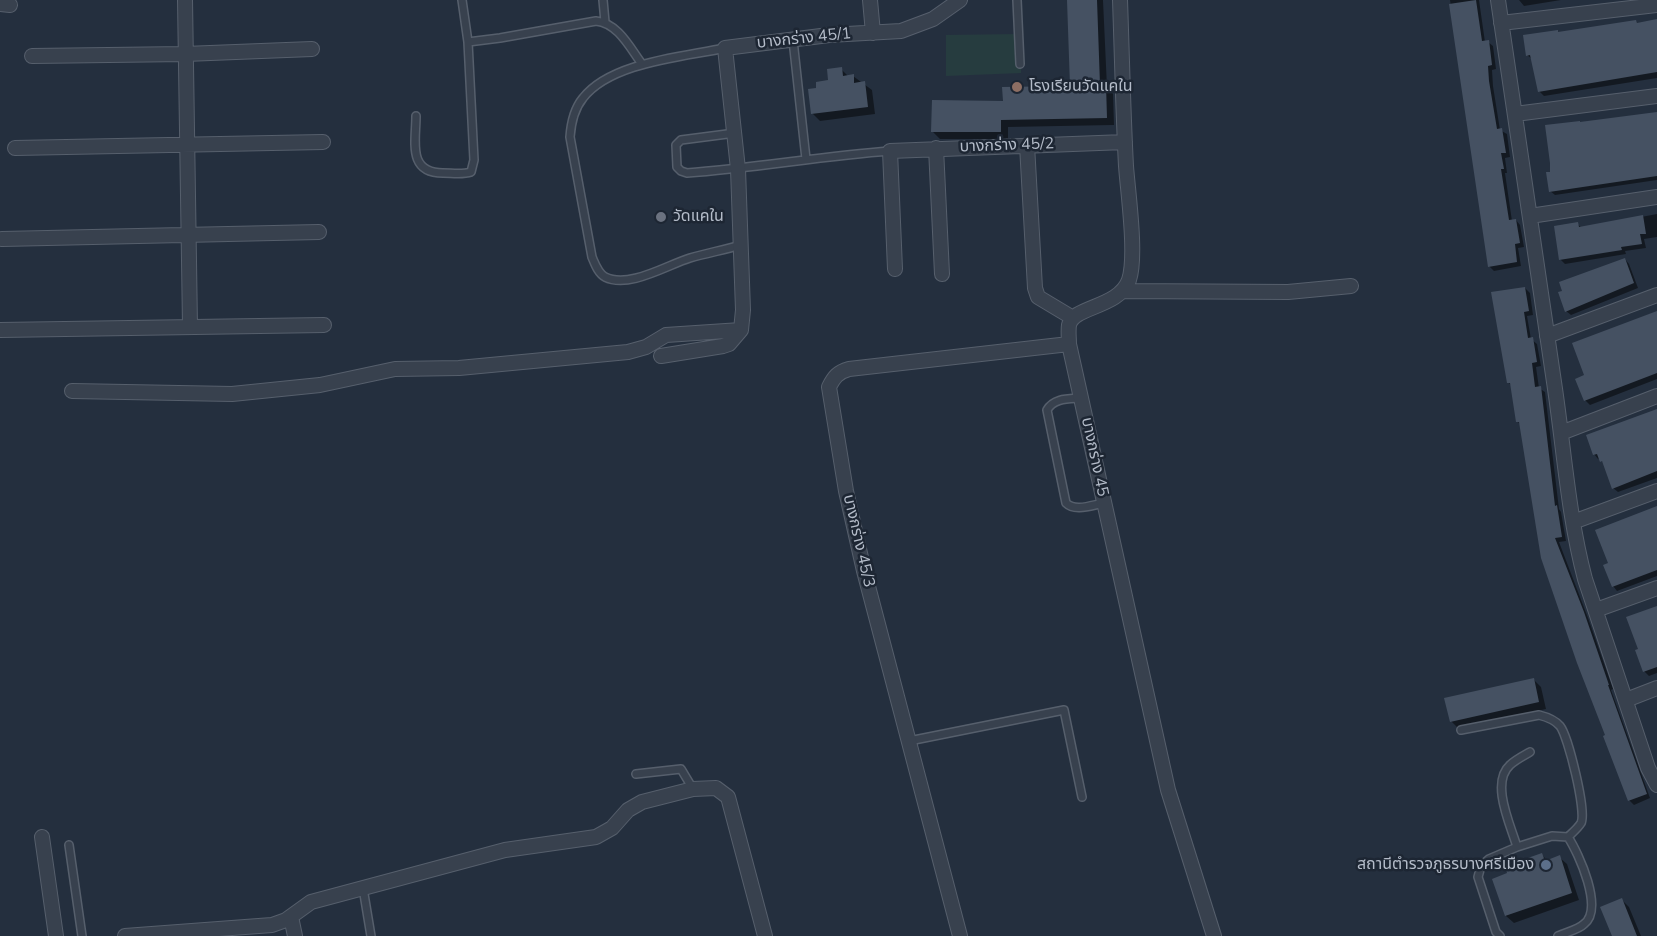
<!DOCTYPE html>
<meta charset="utf-8">
<style>
body{margin:0}
canvas{display:block;background:#242f3e}
</style>
<canvas width="1657" height="936"></canvas>
<script>
const g = document.querySelector('canvas').getContext('2d');
g.lineJoin = 'round';
function fill(path, color) { g.fillStyle = color; g.fill(path, 'evenodd'); }
function trace(path, color, width, dash) { g.strokeStyle = color; g.lineWidth = width; g.lineCap = dash ? 'butt' : 'round'; g.setLineDash(dash || []); g.stroke(path); }
function drawText(font, color, halo, rows, align = 'center') {
  g.font = font + ' "Nunito Sans","Noto Sans Thai",sans-serif'; g.lineWidth = 5; g.setLineDash([]); g.textBaseline = 'middle'; g.strokeStyle = halo; g.fillStyle = color; for (const [text, x, y, turn = 0] of rows) {
    g.save(); g.translate(x, y); g.rotate((+turn || 0) * Math.PI / 180); g.textAlign = isNaN(turn) ? turn : align; if (halo) g.strokeText(text, 0, 0); g.fillText(text, 0, 0); g.restore();
  }
}
fill(new Path2D(`
 M 1021,34 L 1021,73 L 946,76 L 946,35 Z`), '#263c3f');
fill(new Path2D(`
 M 1068,0 L 1103,0 L 1107,87 L 1113,94 L 1114,125 L 1008,127 L 1008,139 L 940,139 L 933,132 L 1004,102 L 1072,87 Z
 M 1450,0 L 1479,0 L 1485,42 L 1488,42 L 1493,46 L 1496,69 L 1492,70 L 1493,86 L 1500,130 L 1507,134 L 1510,157 L 1505,158 L 1507,173 L 1505,173 L 1512,221 L 1516,220 L 1520,225 L 1524,247 L 1518,248 L 1521,266 L 1494,271 L 1489,266 Z
 M 1519,0 L 1561,0 L 1524,6 Z
 M 1636,21 L 1638,24 L 1657,21 L 1657,78 L 1544,96 L 1539,91 L 1532,59 L 1527,55 L 1559,33 Z
 M 841,69 L 848,76 L 853,76 L 872,90 L 875,114 L 820,121 L 812,113 L 818,90 L 830,81 Z
 M 1657,114 L 1657,180 L 1555,195 L 1550,191 Z
 M 1657,214 L 1657,237 L 1644,239 L 1646,248 L 1625,251 L 1626,254 L 1565,264 L 1560,259 L 1577,224 L 1582,228 Z
 M 1625,259 L 1629,264 L 1638,288 L 1571,315 L 1566,311 Z
 M 1525,288 L 1530,293 L 1533,315 L 1527,316 L 1531,339 L 1537,344 L 1541,366 L 1536,367 L 1539,388 L 1545,392 L 1559,509 L 1561,512 L 1566,541 L 1559,542 L 1588,618 L 1613,689 L 1611,690 L 1650,798 L 1634,805 L 1629,800 L 1607,736 L 1521,425 L 1517,421 L 1512,386 L 1508,382 Z
 M 1657,313 L 1657,379 L 1590,405 L 1585,400 L 1586,376 Z
 M 1657,411 L 1657,478 L 1618,492 L 1613,488 L 1604,464 L 1600,458 L 1598,459 L 1594,454 Z
 M 1657,508 L 1657,576 L 1617,591 L 1613,586 L 1610,564 Z
 M 1657,608 L 1657,673 L 1649,676 L 1644,671 L 1640,650 Z
 M 1534,680 L 1541,687 L 1546,709 L 1458,728 L 1451,721 Z
 M 1542,855 L 1548,861 L 1559,857 L 1567,864 L 1579,900 L 1514,923 L 1506,916 L 1494,880 L 1509,874 Z
 M 1622,900 L 1629,907 L 1641,936 L 1614,936 Z`), '#0007');
fill(new Path2D(`
 M 1067,0 L 1097,0 L 1100,85 L 1106,85 L 1107,118 L 1001,120 L 1001,132 L 931,132 L 932,100 L 1003,101 L 1002,87 L 1070,86 Z
 M 1476,0 L 1482,41 L 1489,40 L 1492,65 L 1488,66 L 1489,81 L 1497,129 L 1502,128 L 1506,153 L 1501,153 L 1504,169 L 1501,169 L 1509,220 L 1516,219 L 1520,243 L 1515,244 L 1517,262 L 1488,267 L 1449,4 Z
 M 1657,19 L 1657,72 L 1538,92 L 1530,55 L 1526,56 L 1523,35 L 1558,30 L 1558,32 L 1636,20 L 1637,23 Z
 M 842,67 L 843,76 L 854,74 L 854,83 L 865,81 L 868,107 L 811,114 L 808,89 L 816,88 L 816,82 L 828,80 L 827,69 Z
 M 1657,112 L 1657,176 L 1549,192 L 1546,172 L 1550,172 L 1550,163 L 1545,125 L 1580,121 L 1580,122 Z
 M 1643,215 L 1646,234 L 1640,234 L 1642,244 L 1621,247 L 1622,250 L 1559,260 L 1554,226 L 1578,222 L 1579,227 Z
 M 1625,258 L 1634,283 L 1565,312 L 1558,292 L 1562,291 L 1559,282 Z
 M 1525,287 L 1529,311 L 1524,312 L 1528,338 L 1533,337 L 1537,362 L 1532,363 L 1535,387 L 1541,386 L 1555,506 L 1557,505 L 1562,537 L 1555,538 L 1584,612 L 1609,685 L 1608,685 L 1647,794 L 1628,801 L 1603,736 L 1605,735 L 1577,663 L 1541,558 L 1519,422 L 1516,422 L 1510,383 L 1507,383 L 1491,292 Z
 M 1657,311 L 1657,373 L 1584,401 L 1575,379 L 1584,375 L 1572,343 Z
 M 1657,409 L 1657,471 L 1612,489 L 1602,461 L 1600,462 L 1597,454 L 1593,455 L 1586,435 Z
 M 1657,506 L 1657,570 L 1612,587 L 1603,565 L 1608,563 L 1595,530 Z
 M 1657,606 L 1657,667 L 1643,672 L 1635,650 L 1638,649 L 1626,617 Z
 M 1534,678 L 1539,702 L 1450,722 L 1444,698 Z
 M 1542,853 L 1545,861 L 1560,855 L 1572,893 L 1505,916 L 1492,879 L 1507,873 L 1505,866 Z
 M 1622,898 L 1637,936 L 1612,936 L 1600,907 Z`), '#455162');
const service = new Path2D(`
 M 462,0 L 468,42 L 500,38 L 596,21 C 618,23 630,48 642,64
 M 603,0 L 605,22
 M 1017,0 L 1020,64
 M 793,40 L 806,159
 M 725,48 C 683,57 611,62 583,98 C 574,109 571,123 570,137 L 592,257 C 595,264 598,273 605,277 C 629,289 667,265 690,258 C 707,253 724,250 741,245
 M 416,116 C 416,141 407,173 443,173 C 452,173 462,175 471,172 L 474,160 L 468,42
 M 735,133 L 681,140 L 676,145 L 677,167 L 681,171 L 687,173 C 755,168 822,156 890,151
 M 1081,398 C 1068,399 1054,398 1047,410 L 1066,503 C 1075,512 1092,505 1104,503
 M 1461,730 L 1539,715 C 1547,717 1555,720 1560,726 C 1568,736 1587,812 1581,823 C 1578,828 1572,833 1568,837
 M 909,741 L 1064,710 L 1082,797
 M 636,774 L 681,769 L 693,789
 M 69,845 L 82,936
 M 1517,847 C 1511,826 1490,783 1510,765 C 1515,760 1523,756 1530,752
 M 363,888 L 371,936
 M 1500,936 L 1496,932 L 1478,877 L 1481,866 L 1489,859 L 1517,847 L 1552,836 L 1568,837 C 1579,854 1604,909 1584,924 C 1578,930 1566,932 1558,936`);
const minor = new Path2D(`
 M 185,0 L 190,326
 M 870,0 L 873,33
 M 1120,0 C 1122,55 1123,110 1126,166 C 1128,193 1137,256 1129,280 C 1119,308 1073,306 1069,325 C 1068,331 1069,338 1069,344 L 1168,790 L 1214,936
 M 1498,0 C 1517,127 1535,255 1554,382 C 1564,448 1568,515 1585,579 L 1648,768 L 1657,785
 M 0,4 L 10,5
 M 1501,23 L 1657,5
 M 32,56 L 185,54 L 312,49
 M 1515,114 L 1657,96
 M 1027,145 L 1035,288 L 1038,297 L 1073,318
 M 15,148 L 323,142
 M 936,148 L 942,274
 M 1530,216 L 1657,197
 M 2,239 L 319,232
 M 895,269 L 890,151 L 1125,142
 M 1123,291 L 1288,292 L 1351,286
 M 0,330 L 324,325
 M 1547,336 L 1657,295
 M 661,356 L 723,346 L 729,344 L 741,330
 M 72,391 L 232,394 L 320,385 L 395,369 L 459,368 L 628,352 L 646,347 L 666,335 L 741,330 L 743,310 L 738,169 L 725,48 L 829,35 L 901,31 L 933,19 L 960,0
 M 1561,433 L 1657,396
 M 1573,522 L 1657,491
 M 1596,610 L 1657,588
 M 1626,700 L 1657,688
 M 42,837 L 56,936
 M 291,917 L 295,936
 M 125,936 L 272,925 L 286,920 L 311,902 L 505,850 L 596,837 L 612,828 L 628,810 L 642,802 L 693,789 L 716,788 L 728,797 L 765,936
 M 960,936 L 864,571 L 846,491 L 829,387 C 834,377 838,372 849,369 L 1069,344`);
trace(service, '#565f6c', 10);
trace(minor, '#565f6c', 16);
trace(service, '#38414e', 7);
trace(minor, '#38414e', 14);
for (const [x, y, r, color] of [
 [1017,87,6,"#8d6e63"],
 [661,217,6,"#6b7280"],
 [1546,865,6,"#5c6f8a"]
]) { const dot = new Path2D(); dot.arc(x, y, r, 0, 2 * Math.PI); g.fillStyle = color; g.fill(dot); trace(dot, '#1d2633', 2); }
drawText('16px', '#b4bcc9', '#1d2633', [
 ["บางกร่าง 45/1",804,39,-6],
 ["บางกร่าง 45/2",1007,146,-2],
 ["บางกร่าง 45",1094,457,78],
 ["บางกร่าง 45/3",858,541,77]
]);
drawText('16px', '#b4bcc9', '#1d2633', [
 ["โรงเรียนวัดแคใน",1029,87],
 ["วัดแคใน",673,217],
 ["สถานีตำรวจภูธรบางศรีเมือง",1534,865,"right"]
], 'left');
</script>
